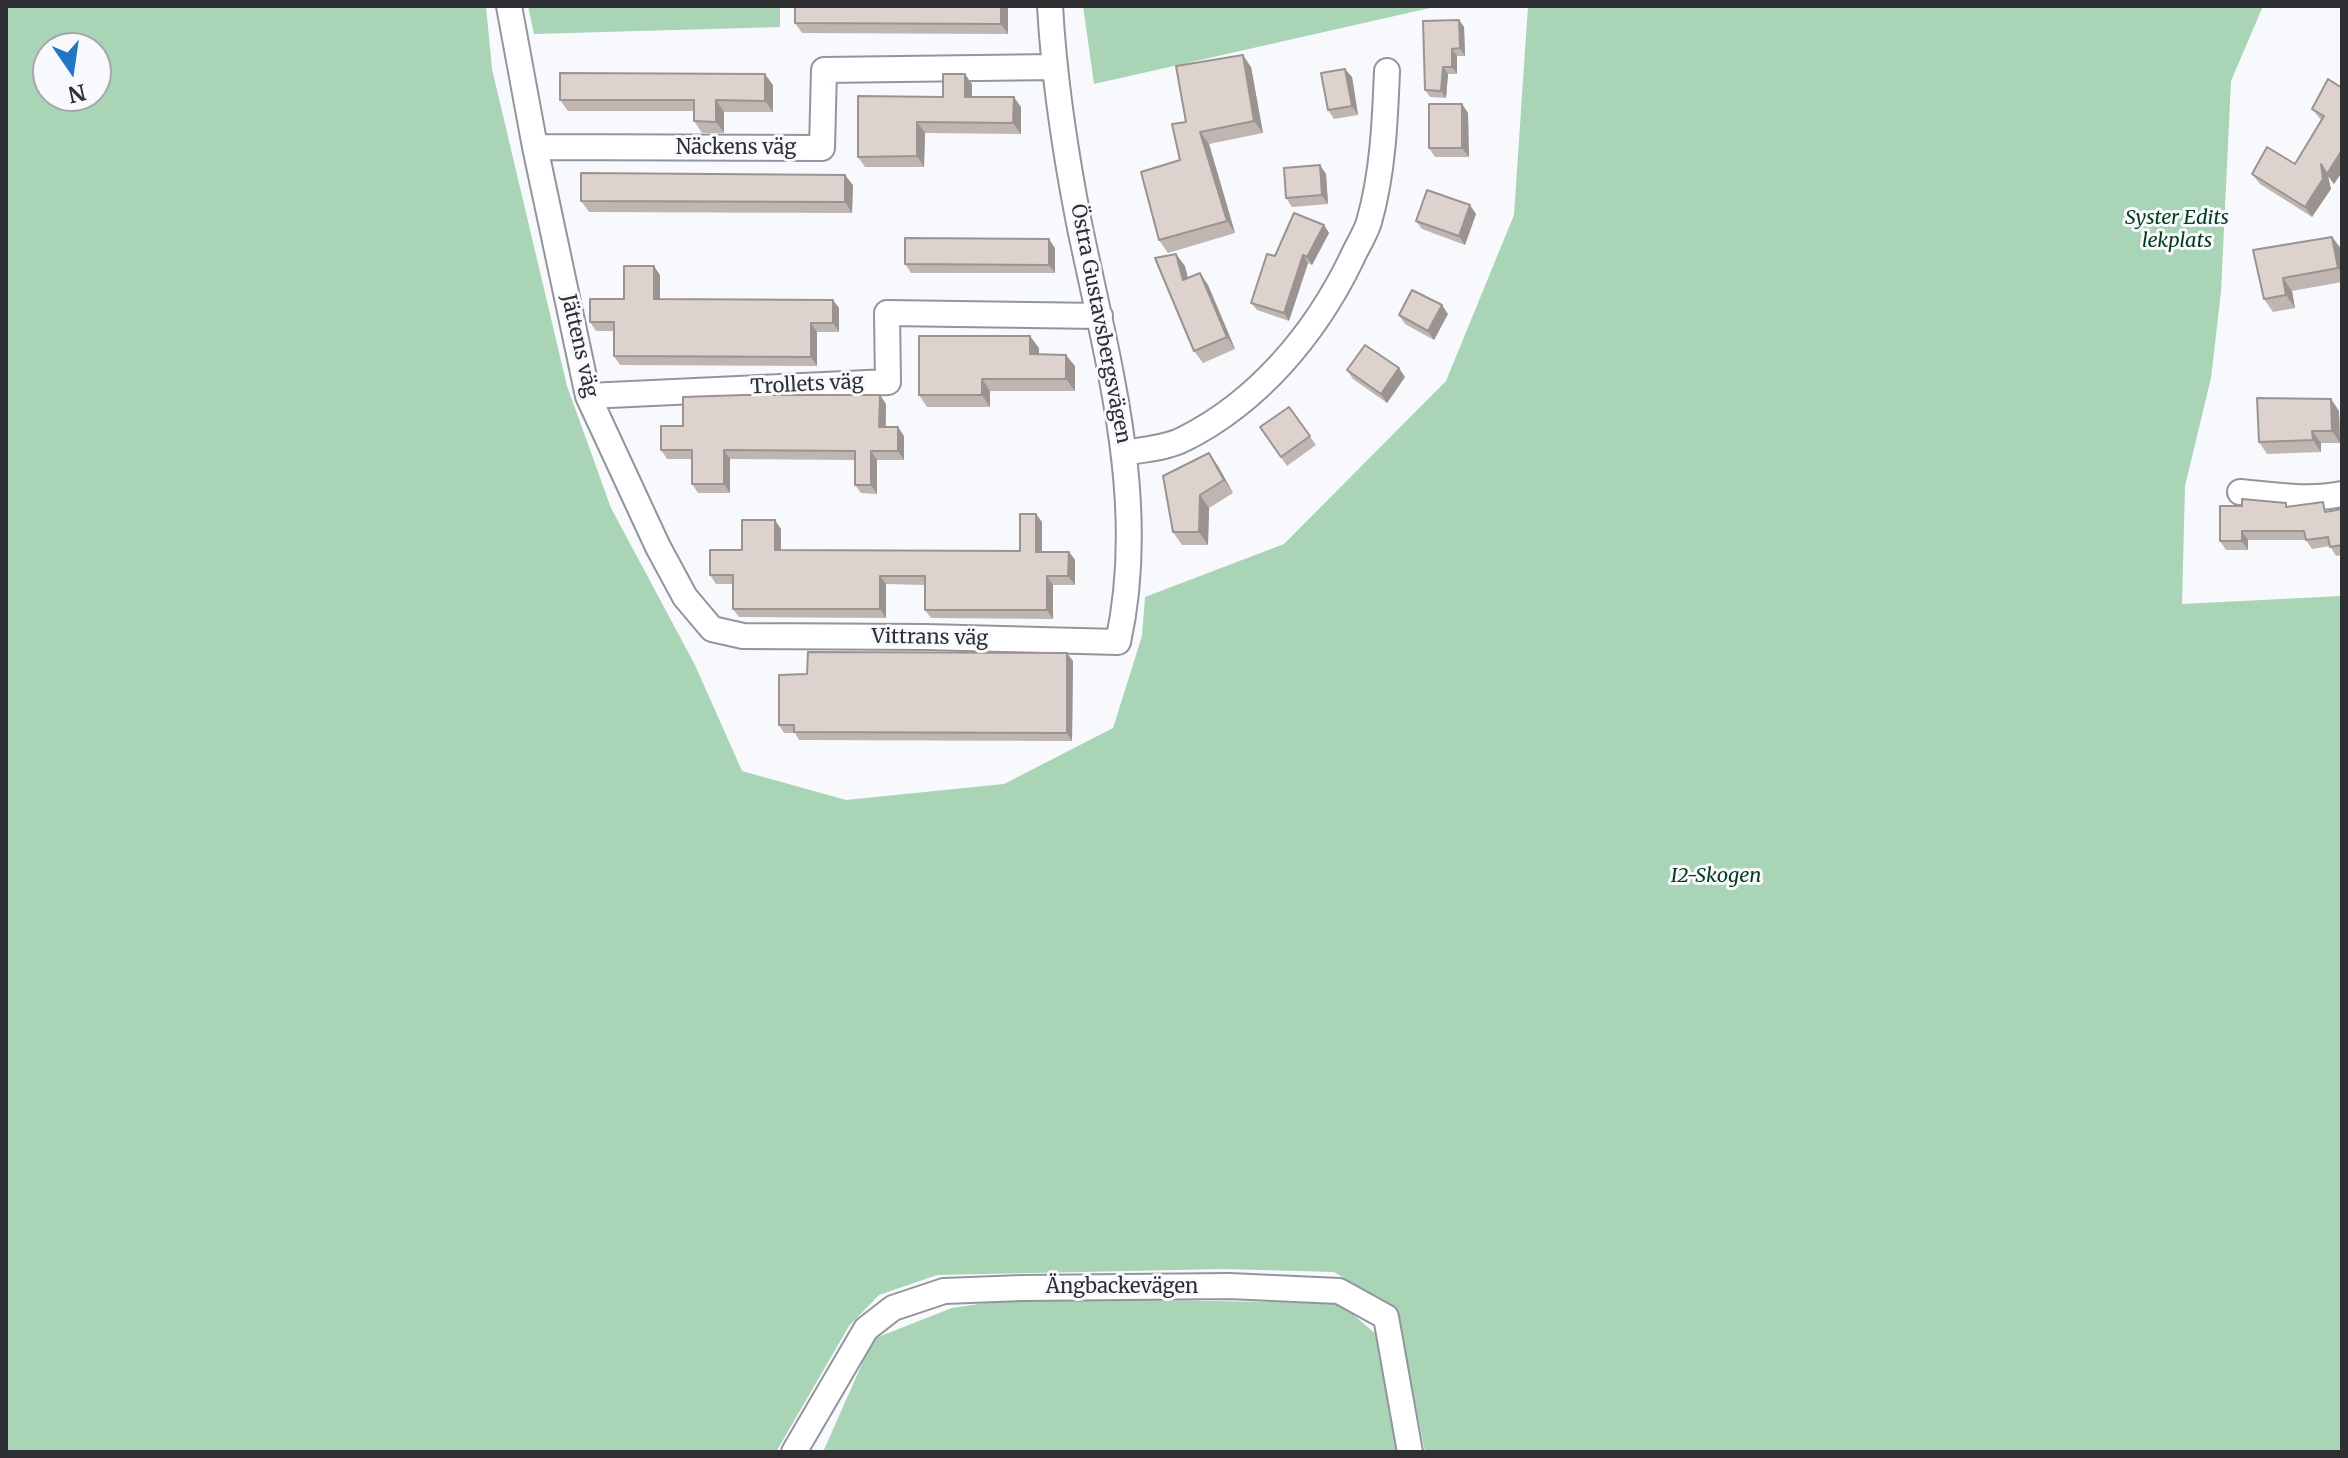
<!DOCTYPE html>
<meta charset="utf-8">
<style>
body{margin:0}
#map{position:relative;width:2348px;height:1458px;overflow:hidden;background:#f8f9fd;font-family:Merriweather,serif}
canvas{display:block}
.frame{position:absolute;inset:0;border:8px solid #2d2f32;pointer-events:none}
.north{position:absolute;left:32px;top:32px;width:80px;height:80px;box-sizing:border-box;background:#f8f9fd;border:2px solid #a7a8ac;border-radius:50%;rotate:167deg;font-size:22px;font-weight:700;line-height:32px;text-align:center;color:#2d2f32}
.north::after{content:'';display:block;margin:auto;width:28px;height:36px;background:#2276c4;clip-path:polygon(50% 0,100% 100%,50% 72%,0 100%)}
</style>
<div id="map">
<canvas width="2348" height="1458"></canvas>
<div class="frame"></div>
<div class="north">N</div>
</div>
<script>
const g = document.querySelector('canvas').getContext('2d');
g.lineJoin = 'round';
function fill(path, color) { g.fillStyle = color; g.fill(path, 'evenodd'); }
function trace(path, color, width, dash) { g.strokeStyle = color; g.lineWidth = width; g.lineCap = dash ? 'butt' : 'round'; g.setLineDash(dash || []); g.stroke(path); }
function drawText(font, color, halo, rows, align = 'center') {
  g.font = font + ' Merriweather,serif'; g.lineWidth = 6; g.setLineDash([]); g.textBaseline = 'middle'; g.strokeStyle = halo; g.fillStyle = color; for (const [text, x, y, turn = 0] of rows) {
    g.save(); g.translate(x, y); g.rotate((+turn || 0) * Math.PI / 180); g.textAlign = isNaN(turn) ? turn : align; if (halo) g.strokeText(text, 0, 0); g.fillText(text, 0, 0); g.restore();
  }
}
fill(new Path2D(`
 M 6,6 L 486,6 L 492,69 L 567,386 L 611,508 L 695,665 L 742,771 L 846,800 L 1004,784 L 1113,728 L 1142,636 L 1145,597 L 1284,544 L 1446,381 L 1514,215 L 1528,6 L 2263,6 L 2231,81 L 2221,292 L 2211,378 L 2185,486 L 2182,604 L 2342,596 L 2342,1452 L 1425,1452 L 1397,1311 L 1334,1272 L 1223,1269 L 937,1275 L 879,1295 L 849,1326 L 776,1452 L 6,1452 ZM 48,48 L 96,48 L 96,96 L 48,96 Z
 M 528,6 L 780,6 L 780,27 L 534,34 Z
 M 1083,6 L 1439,6 L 1094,84 Z
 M 1018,1298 L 1340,1303 L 1377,1335 L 1400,1452 L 823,1452 L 873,1339 L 952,1308 Z`), '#a9d4b5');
const street = new Path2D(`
 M 509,6 L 535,147 L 588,396 L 658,547 L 685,597 L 712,629 L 743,636 L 926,637 L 1118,642 C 1149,502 1107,360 1079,223 C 1065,151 1054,78 1050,6
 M 535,147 L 822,148 L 824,70 L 1054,67
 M 588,396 L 888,382 L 887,313 L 1100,316
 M 1125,453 C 1144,449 1167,448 1184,439 C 1258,402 1315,334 1351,260 C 1356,248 1365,235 1369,222 C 1383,173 1385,121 1387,71
 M 2240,492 C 2273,495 2309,501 2342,494
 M 794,1452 L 866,1329 L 893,1308 L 944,1291 L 1022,1288 L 1229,1286 L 1339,1291 L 1386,1317 L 1410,1452`);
trace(street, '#91959e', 28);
trace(street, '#fff', 24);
fill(new Path2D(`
 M 795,6 L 1007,6 L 1008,34 L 802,33 L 795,23 Z
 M 1459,20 L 1464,27 L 1465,56 L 1457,56 L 1457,74 L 1448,74 L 1446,98 L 1430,97 L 1425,90 Z
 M 1251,67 L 1263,133 L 1209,144 L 1235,233 L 1168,253 L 1159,240 L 1180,160 L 1186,122 Z
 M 1352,77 L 1358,115 L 1334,119 L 1328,110 Z
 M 972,84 L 972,97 L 1021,107 L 1021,134 L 925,133 L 924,167 L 865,167 L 858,157 L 943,97 Z
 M 773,85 L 773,112 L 724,112 L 724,133 L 702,133 L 694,121 L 694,111 L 568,111 L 560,100 Z
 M 2342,88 L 2342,172 L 2334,184 L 2328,176 L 2331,189 L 2312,217 L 2260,184 L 2252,174 L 2295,164 L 2321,120 L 2312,109 Z
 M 1462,104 L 1468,113 L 1469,157 L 1435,157 L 1429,148 Z
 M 1326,174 L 1328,204 L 1292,207 L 1286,198 Z
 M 853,185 L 852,213 L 589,212 L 581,201 Z
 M 1476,214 L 1465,245 L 1422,229 L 1416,221 Z
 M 1324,225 L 1329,233 L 1312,265 L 1308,263 L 1289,321 L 1257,310 L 1251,303 Z
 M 2332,237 L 2342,250 L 2342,282 L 2292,291 L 2295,308 L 2273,312 L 2264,299 L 2253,250 Z
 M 1055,248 L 1055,273 L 911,273 L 905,264 Z
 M 1185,266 L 1188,278 L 1200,273 L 1208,285 L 1235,349 L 1203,363 L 1194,351 Z
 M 660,275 L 660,299 L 833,300 L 839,308 L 839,332 L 817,332 L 817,366 L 620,365 L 614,356 L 614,331 L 596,331 L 590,322 Z
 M 1448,314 L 1434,340 L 1405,324 L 1399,315 Z
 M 1039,348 L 1039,354 L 1075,366 L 1075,391 L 990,391 L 990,407 L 927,407 L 919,395 Z
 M 1347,370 L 1405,377 L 1387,403 L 1353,379 Z
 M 2331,399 L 2339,411 L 2340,443 L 2321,443 L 2321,452 L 2267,454 L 2259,442 Z
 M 886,404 L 886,427 L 904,436 L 904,460 L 877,460 L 877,494 L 861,493 L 855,485 L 855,460 L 730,459 L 730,493 L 698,493 L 692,484 L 692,459 L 667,459 L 661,450 L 683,426 Z
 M 1289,407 L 1316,445 L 1287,466 L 1260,427 Z
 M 1218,466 L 1233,493 L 1209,508 L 1208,545 L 1182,545 L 1173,532 Z
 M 2289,506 L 2329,511 L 2342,509 L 2342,555 L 2336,556 L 2330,546 L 2312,549 L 2306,540 L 2248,540 L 2248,550 L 2226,550 L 2220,541 Z
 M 1042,522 L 1042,552 L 1069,552 L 1075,560 L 1075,585 L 1053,585 L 1053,619 L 931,618 L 925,610 L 925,585 L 886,584 L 886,618 L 739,617 L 733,609 L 733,584 L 716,584 L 710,575 L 742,550 L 781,529 L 781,550 L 1020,551 Z
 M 1073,661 L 1072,741 L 799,740 L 795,733 L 784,733 L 779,725 L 807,674 Z`), '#bfb5b1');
fill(new Path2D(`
 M 1001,6 L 1007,6 L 1008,7 L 1008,34 L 1001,24 Z
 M 1459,20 L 1464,27 L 1465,56 L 1460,48 Z
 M 1452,49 L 1457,56 L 1457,74 L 1452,67 Z
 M 1243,55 L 1251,67 L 1263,133 L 1254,121 Z
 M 1443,67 L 1448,74 L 1446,98 L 1441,91 Z
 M 1345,69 L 1352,77 L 1358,115 L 1352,106 Z
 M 765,74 L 773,85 L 773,112 L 765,101 Z
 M 965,74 L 972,84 L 972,107 L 965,97 Z
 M 1014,97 L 1021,107 L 1021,134 L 1013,123 Z
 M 716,100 L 724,112 L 724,133 L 716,122 Z
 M 1462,104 L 1468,113 L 1469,157 L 1462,148 Z
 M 917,122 L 925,133 L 924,167 L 917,156 Z
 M 1200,132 L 1209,144 L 1235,233 L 1227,221 Z
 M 2342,150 L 2342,172 L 2334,184 L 2328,176 L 2331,189 L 2312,217 L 2305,207 L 2321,164 Z
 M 1320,165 L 1326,174 L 1328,204 L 1322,195 Z
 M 845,175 L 853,185 L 852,213 L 845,202 Z
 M 1470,205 L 1476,214 L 1465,245 L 1459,236 Z
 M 1324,225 L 1329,233 L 1312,265 L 1307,257 Z
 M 2332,237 L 2342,250 L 2342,273 L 2338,268 Z
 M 1049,239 L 1055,248 L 1055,273 L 1049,265 Z
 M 1176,254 L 1185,266 L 1191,292 L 1183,280 Z
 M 1303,255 L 1308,263 L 1289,321 L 1284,313 Z
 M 654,266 L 660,275 L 660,308 L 654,299 Z
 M 1200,273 L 1208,285 L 1235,349 L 1227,337 Z
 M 2283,278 L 2292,291 L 2295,308 L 2286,295 Z
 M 833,300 L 839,308 L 839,332 L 833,323 Z
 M 1442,305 L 1448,314 L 1434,340 L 1428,331 Z
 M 811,323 L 817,332 L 817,366 L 811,357 Z
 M 1030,336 L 1039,348 L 1039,366 L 1030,354 Z
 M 1066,355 L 1075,366 L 1075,391 L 1066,379 Z
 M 1399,368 L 1405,377 L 1387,403 L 1381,394 Z
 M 982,379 L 990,391 L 990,407 L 982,395 Z
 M 880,395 L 886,404 L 885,436 L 879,427 Z
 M 2331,399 L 2339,411 L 2340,443 L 2332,431 Z
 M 898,427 L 904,436 L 904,460 L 898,451 Z
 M 2312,431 L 2321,443 L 2321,452 L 2313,440 Z
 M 724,450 L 730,459 L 730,493 L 724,484 Z
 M 871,451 L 877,460 L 877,494 L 871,485 Z
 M 1209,453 L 1218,466 L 1233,493 L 1224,480 Z
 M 1200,495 L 1209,508 L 1208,545 L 1199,532 Z
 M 1036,514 L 1042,522 L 1042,560 L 1036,552 Z
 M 775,520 L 781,529 L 781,559 L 775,550 Z
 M 2242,531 L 2248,540 L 2248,550 L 2242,541 Z
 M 1069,552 L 1075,560 L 1075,585 L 1068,576 Z
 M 880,576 L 886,584 L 886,618 L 880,609 Z
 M 1047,576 L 1053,585 L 1053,619 L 1047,610 Z
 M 1067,653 L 1073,661 L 1072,741 L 1067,733 Z`), '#9b9390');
const building = new Path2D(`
 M 795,6 L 1001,6 L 1001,24 L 795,23 Z
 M 1459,20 L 1460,48 L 1452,49 L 1452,67 L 1443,67 L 1441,91 L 1425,90 L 1423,21 Z
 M 1243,55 L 1254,121 L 1200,132 L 1227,221 L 1159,240 L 1141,172 L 1180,160 L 1172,124 L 1186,122 L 1176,66 Z
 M 1345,69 L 1352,106 L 1328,110 L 1321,73 Z
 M 560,73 L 765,74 L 765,101 L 716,100 L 716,122 L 694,121 L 694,100 L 560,100 Z
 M 943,74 L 965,74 L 965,97 L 1014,97 L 1013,123 L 917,122 L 917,156 L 858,157 L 858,96 L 943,97 Z
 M 2328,79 L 2342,88 L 2342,150 L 2327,174 L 2321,164 L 2323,179 L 2305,207 L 2252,174 L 2267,147 L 2295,164 L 2324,116 L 2312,109 Z
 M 1429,104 L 1462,104 L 1462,148 L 1429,148 Z
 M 1320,165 L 1322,195 L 1286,198 L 1284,168 Z
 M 581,173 L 845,175 L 845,202 L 581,201 Z
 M 1427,190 L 1470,205 L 1459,236 L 1416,221 Z
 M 1294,213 L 1324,225 L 1307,257 L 1303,255 L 1284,313 L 1251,303 L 1267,254 L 1275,256 Z
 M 2332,237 L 2338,268 L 2283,278 L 2286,295 L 2264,299 L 2253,250 Z
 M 905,238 L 1049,239 L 1049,265 L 905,264 Z
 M 1176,254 L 1183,280 L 1200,273 L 1227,337 L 1194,351 L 1155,258 Z
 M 624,266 L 654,266 L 654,299 L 833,300 L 833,323 L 811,323 L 811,357 L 614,356 L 614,322 L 590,322 L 590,299 L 624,299 Z
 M 1412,290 L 1442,305 L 1428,331 L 1399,315 Z
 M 919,336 L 1030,336 L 1030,354 L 1066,355 L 1066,379 L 982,379 L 982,395 L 919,395 Z
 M 1365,345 L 1399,368 L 1381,394 L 1347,370 Z
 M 744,395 L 880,395 L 879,427 L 898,427 L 898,451 L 871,451 L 871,485 L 855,485 L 855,451 L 724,450 L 724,484 L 692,484 L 692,450 L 661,450 L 661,426 L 683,426 L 683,397 Z
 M 2257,398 L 2331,399 L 2332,431 L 2312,431 L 2313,440 L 2259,442 Z
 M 1289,407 L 1310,436 L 1281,457 L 1260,427 Z
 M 1209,453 L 1224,480 L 1200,495 L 1199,532 L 1173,532 L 1163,476 Z
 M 2242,499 L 2286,503 L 2286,507 L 2323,502 L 2325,512 L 2342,509 L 2342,545 L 2330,547 L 2328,537 L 2306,540 L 2304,531 L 2242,531 L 2242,541 L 2220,541 L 2220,506 L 2242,506 Z
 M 1020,514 L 1036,514 L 1036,552 L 1069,552 L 1068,576 L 1047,576 L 1047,610 L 925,610 L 925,576 L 880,576 L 880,609 L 733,609 L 733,575 L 710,575 L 710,550 L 742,550 L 742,520 L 775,520 L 775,550 L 1020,551 Z
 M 808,652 L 1067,653 L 1067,733 L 794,732 L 794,725 L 779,725 L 779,675 L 807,674 Z`);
fill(building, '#ded2ce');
trace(building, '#9b9390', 2);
drawText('20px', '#2d2f32', '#f8f9fd', [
 ["Näckens väg",736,148],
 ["Östra Gustavsbergsvägen",1100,324,79],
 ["Jättens väg",579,346,77],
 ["Trollets väg",807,385,-3],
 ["Vittrans väg",930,638,1],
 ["Ängbackevägen",1122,1287]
]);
drawText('italic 20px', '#063b1d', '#f8f9fd', [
 ["Syster Edits",2177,218],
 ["lekplats",2177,241],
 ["I2-Skogen",1716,876]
]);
</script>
